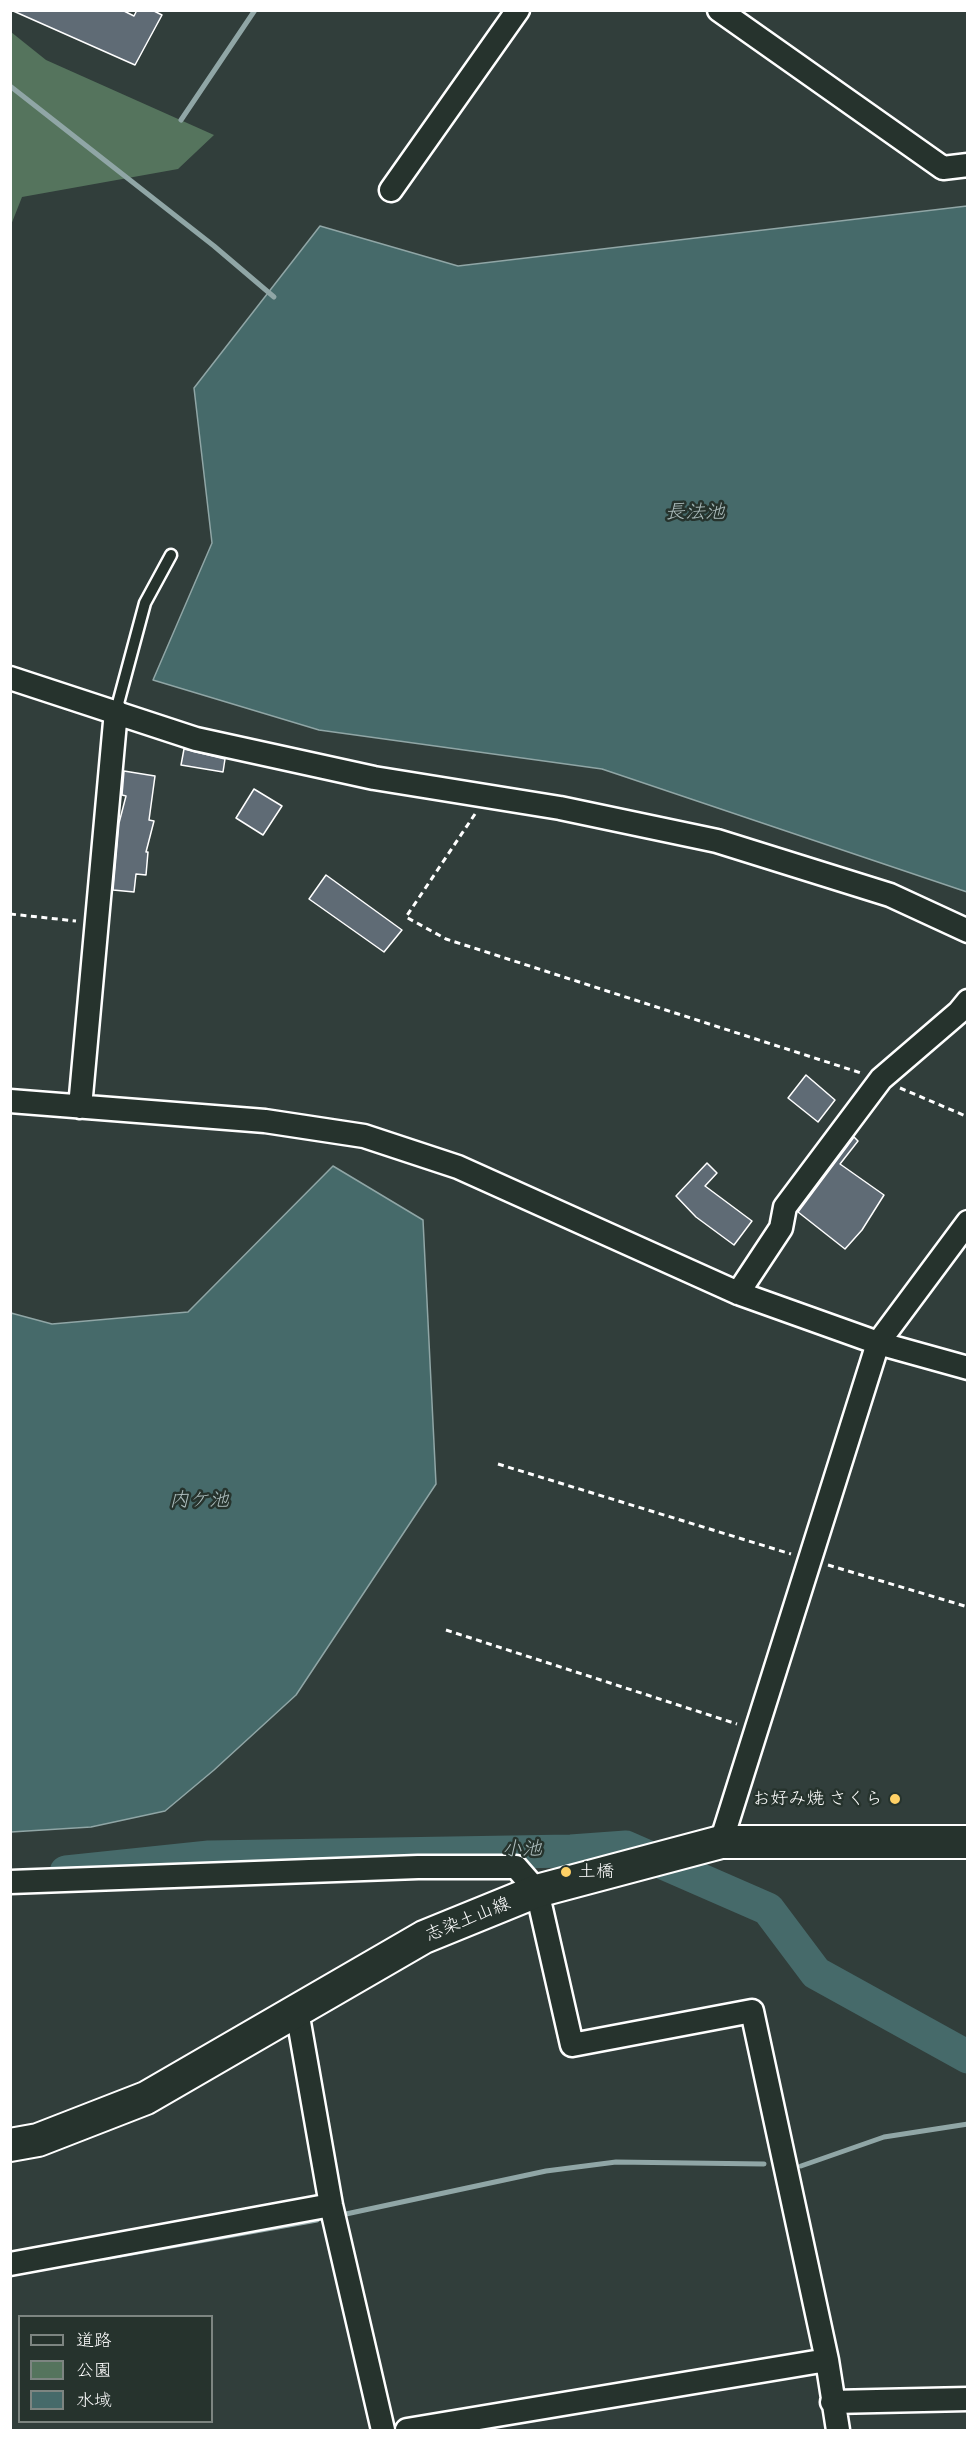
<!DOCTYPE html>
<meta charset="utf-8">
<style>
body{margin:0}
#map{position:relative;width:978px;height:2441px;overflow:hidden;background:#313e3b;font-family:Sriracha,"Klee One",sans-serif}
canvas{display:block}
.frame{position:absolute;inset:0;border:12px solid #fff;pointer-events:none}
.legend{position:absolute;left:18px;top:2315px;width:195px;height:108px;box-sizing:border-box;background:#26332d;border:2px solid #7d8581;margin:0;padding:8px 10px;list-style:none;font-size:18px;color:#fff}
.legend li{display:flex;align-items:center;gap:12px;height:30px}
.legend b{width:30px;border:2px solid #7d8581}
</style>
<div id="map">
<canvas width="978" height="2441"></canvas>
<div class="frame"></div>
<ul class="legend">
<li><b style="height:8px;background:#26332d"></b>道路</li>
<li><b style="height:16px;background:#55745d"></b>公園</li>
<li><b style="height:16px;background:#466a6a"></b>水域</li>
</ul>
</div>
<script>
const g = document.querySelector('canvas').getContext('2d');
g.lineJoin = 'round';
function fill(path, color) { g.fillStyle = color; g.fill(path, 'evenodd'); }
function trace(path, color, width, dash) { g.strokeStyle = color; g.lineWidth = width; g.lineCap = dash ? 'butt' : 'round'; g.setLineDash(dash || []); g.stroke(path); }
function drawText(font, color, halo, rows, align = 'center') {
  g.font = font + ' Sriracha,"Klee One",sans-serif'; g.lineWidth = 5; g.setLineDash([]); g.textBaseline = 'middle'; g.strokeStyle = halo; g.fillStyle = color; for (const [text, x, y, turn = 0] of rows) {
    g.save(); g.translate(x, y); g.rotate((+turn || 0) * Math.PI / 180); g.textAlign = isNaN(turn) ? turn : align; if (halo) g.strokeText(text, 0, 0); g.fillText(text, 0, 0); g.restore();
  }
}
fill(new Path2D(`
 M 11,32 L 46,60 L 214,135 L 178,169 L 22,197 L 11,225 Z`), '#55745d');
const water = new Path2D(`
 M 967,206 L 967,892 L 602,769 L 319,730 L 153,680 L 212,543 L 194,388 L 320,226 L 458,266 Z
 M 333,1166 L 423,1220 L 436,1484 L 296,1695 L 214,1770 L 165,1811 L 91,1827 L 11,1832 L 11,1313 L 52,1324 L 188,1312 Z`);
fill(water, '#466a6a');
trace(water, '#90a6a6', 1.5);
trace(new Path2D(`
 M 10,86 L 214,246 L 274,297
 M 181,120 L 255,10
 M 801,2166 L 884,2137 L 968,2124
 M 346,2214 L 546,2171 L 616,2162 L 764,2164
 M 104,2258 L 317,2220`), '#90a6a6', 5);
trace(new Path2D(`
 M 66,1872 L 209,1857 L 571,1851 L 626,1847 L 768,1909 L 816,1973 L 968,2057`), '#466a6a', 33);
const building = new Path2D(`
 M 11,10 L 122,10 L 134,16 L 137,10 L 152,10 L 162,15 L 135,65 Z
 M 184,749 L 225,759 L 223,772 L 181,765 Z
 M 124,771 L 155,776 L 149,820 L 154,821 L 146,852 L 148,852 L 146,875 L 136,874 L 134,892 L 113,890 L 119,823 L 126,796 L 122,795 Z
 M 254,789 L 282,806 L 263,835 L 236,818 Z
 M 326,875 L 402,930 L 384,952 L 309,899 Z
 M 806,1075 L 835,1100 L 818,1122 L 788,1098 Z
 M 854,1137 L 858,1141 L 840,1164 L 884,1195 L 862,1230 L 845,1249 L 798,1212 Z
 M 707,1163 L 717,1173 L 705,1186 L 752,1221 L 734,1245 L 696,1217 L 676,1196 Z`);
fill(building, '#5f6b75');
trace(building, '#fff', 1.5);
const service = new Path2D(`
 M 116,711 L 145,603 L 171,555`);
const minor = new Path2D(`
 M 719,10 L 943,168 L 968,165
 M 391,190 L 518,10
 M 10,678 L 196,739 L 374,778 L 560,808 L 717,841 L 890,895 L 968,931
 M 10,1101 L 265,1121 L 364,1136 L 458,1167 L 738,1293 L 878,1343 L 968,1368
 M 80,1107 L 116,711
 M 738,1293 L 781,1228 L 785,1207 L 881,1079 L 959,1012 L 968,1001
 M 721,1842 L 878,1343 L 968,1222
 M 10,1882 L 418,1867 L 516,1867 L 537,1891 L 572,2045 L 752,2011 L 827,2360 L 838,2430
 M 297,2011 L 331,2205 L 383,2430
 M 10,2264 L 331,2205
 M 832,2402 L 968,2399
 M 407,2430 L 827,2360`);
const secondary = new Path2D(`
 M 10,2145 L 38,2140 L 146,2098 L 424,1937 L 537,1891 L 721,1842 L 968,1842`);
trace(service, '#fff', 15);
trace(minor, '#fff', 27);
trace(secondary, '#fff', 36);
trace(new Path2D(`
 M 475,814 L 406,917 L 446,939 L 861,1073
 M 10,914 L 76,921
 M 900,1088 L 968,1117
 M 498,1464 L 791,1554
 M 828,1565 L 968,1607
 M 446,1630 L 737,1724`), '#fff', 3, [6, 4.5]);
trace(service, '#26332d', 10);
trace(minor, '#26332d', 22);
trace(secondary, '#26332d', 32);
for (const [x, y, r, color] of [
 [895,1799,6,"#ffd166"],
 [566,1872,6,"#ffd166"]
]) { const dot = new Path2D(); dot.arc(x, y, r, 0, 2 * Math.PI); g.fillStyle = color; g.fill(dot); trace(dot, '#26332d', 2); }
drawText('18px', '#fff', '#26332d', [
 ["お好み焼 さくら",883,1799],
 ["土橋",578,1872,"left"]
], 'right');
drawText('18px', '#fff', '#26332d', [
 ["志染土山線",468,1920,-22]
]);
drawText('italic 20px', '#acbcbc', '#26332d', [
 ["長法池",695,513],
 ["内ケ池",199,1501],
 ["小池",522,1850,-1]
]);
</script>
